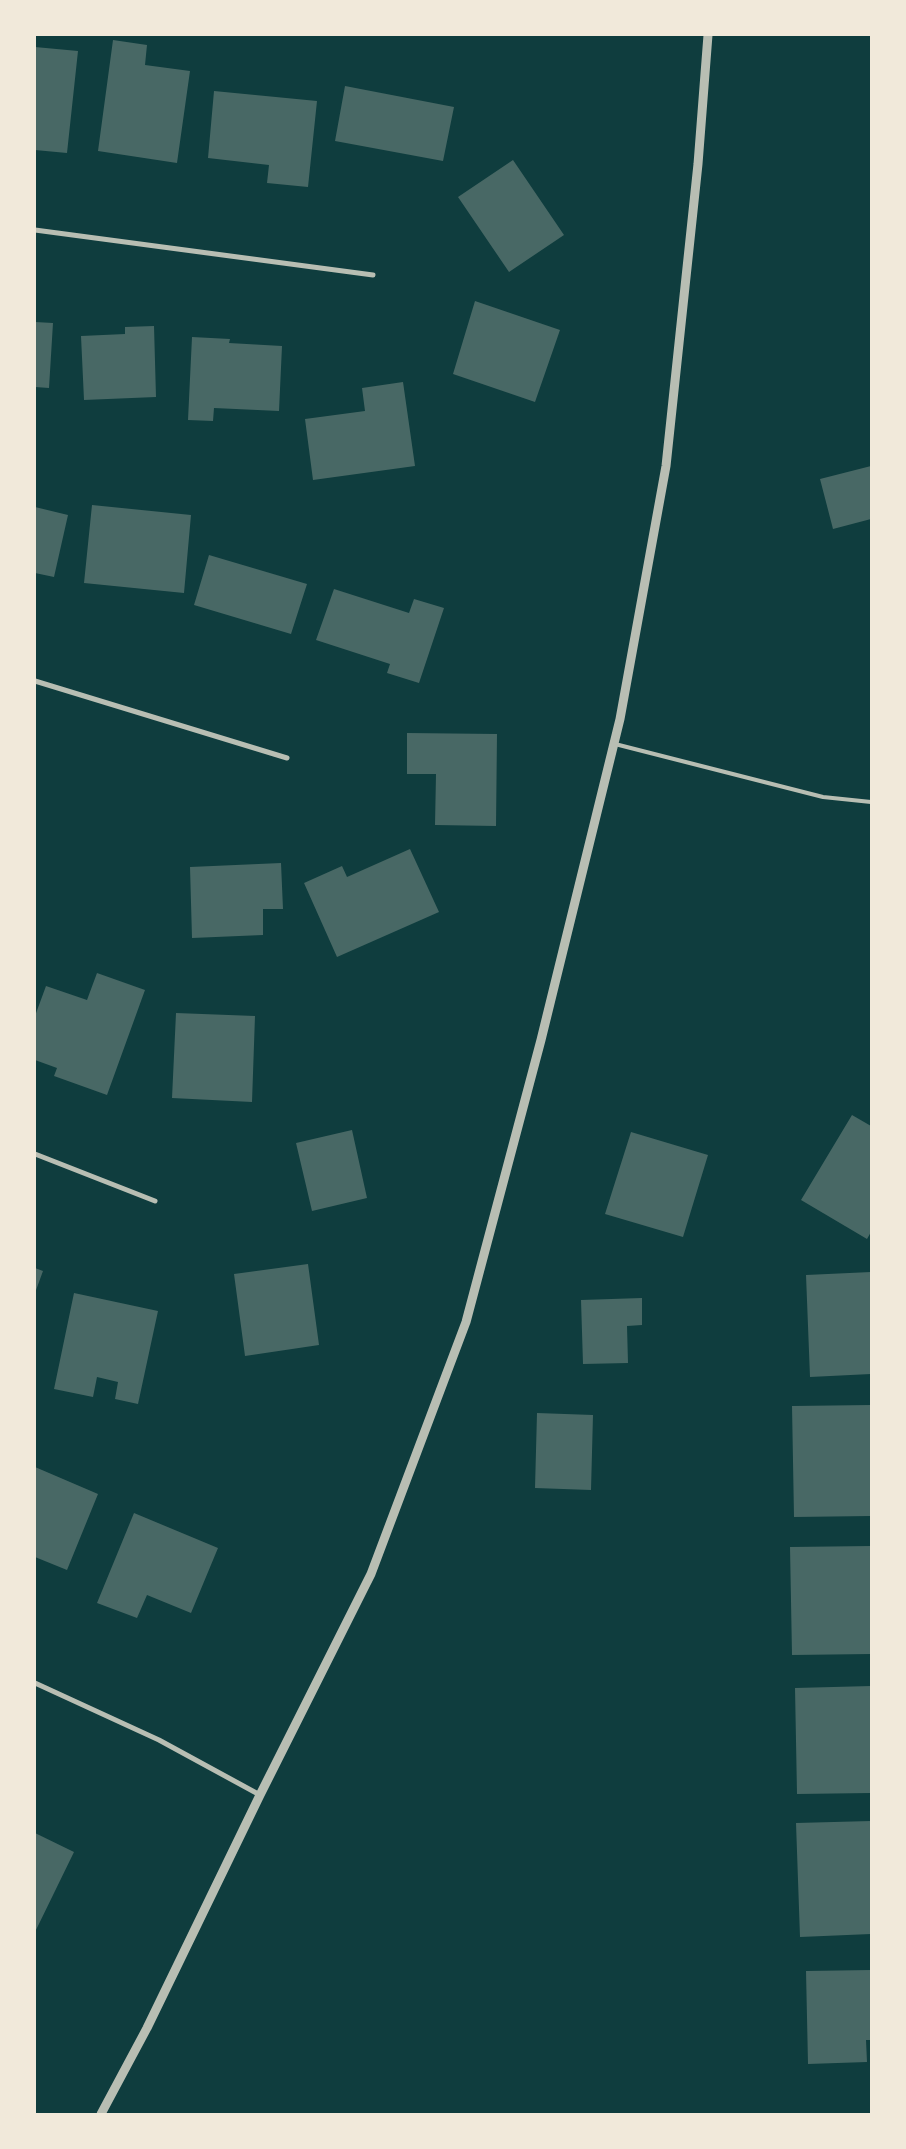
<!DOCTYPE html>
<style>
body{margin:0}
#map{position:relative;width:906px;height:2149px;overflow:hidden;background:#0f3d3e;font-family:Figtree,sans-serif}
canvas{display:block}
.frame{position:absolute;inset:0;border:36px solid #f1e9da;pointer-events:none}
</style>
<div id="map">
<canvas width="906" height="2149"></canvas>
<div class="frame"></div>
</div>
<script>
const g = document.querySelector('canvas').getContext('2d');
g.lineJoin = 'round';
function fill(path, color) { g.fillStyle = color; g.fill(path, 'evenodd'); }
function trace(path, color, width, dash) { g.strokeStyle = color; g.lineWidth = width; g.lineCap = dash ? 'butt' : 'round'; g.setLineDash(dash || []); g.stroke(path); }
fill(new Path2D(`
 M 113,40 L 147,45 L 145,65 L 190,71 L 177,163 L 98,151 Z
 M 35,47 L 78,51 L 67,153 L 35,150 Z
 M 345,86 L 454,107 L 443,161 L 335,141 Z
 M 214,91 L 317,101 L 308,187 L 267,183 L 269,165 L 208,158 Z
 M 513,160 L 564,235 L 509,272 L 458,197 Z
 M 475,301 L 560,330 L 535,402 L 453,374 Z
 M 35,322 L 53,323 L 49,388 L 35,387 Z
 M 154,326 L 156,397 L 84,400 L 81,336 L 125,334 L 125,327 Z
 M 192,337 L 230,339 L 229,343 L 282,346 L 279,411 L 214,408 L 213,421 L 188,420 Z
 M 403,382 L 415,466 L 313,480 L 305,419 L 365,411 L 362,388 Z
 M 871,466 L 871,519 L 833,529 L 820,479 Z
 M 92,505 L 191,515 L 184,593 L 84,583 Z
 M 35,507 L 68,515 L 54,577 L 35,573 Z
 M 209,555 L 307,584 L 291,634 L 194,605 Z
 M 334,589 L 409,613 L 414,599 L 444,608 L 419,683 L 387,673 L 390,664 L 316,640 Z
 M 407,733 L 497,734 L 496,826 L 435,825 L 436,774 L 407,774 Z
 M 410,849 L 439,912 L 337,957 L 304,883 L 342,866 L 347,877 Z
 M 281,863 L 283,909 L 263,909 L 263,935 L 192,938 L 190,867 Z
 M 97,973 L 145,990 L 107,1095 L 54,1076 L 57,1068 L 35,1060 L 35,1016 L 46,986 L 87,1000 Z
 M 176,1013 L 255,1016 L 252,1102 L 172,1098 Z
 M 852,1115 L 871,1126 L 871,1232 L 867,1239 L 801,1200 Z
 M 352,1130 L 367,1198 L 312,1211 L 296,1143 Z
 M 631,1132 L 708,1155 L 683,1237 L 605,1214 Z
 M 308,1264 L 319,1345 L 245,1356 L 234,1274 Z
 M 35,1268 L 43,1271 L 35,1293 Z
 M 871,1272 L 871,1374 L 810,1377 L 806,1275 Z
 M 74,1293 L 158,1311 L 138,1404 L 115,1399 L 118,1382 L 97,1377 L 93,1397 L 54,1389 Z
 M 642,1298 L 642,1325 L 627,1326 L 628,1363 L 583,1364 L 581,1300 Z
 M 871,1405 L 871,1516 L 794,1517 L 792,1406 Z
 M 537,1413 L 593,1415 L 591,1490 L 535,1488 Z
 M 35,1467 L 98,1494 L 67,1570 L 35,1557 Z
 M 134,1513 L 218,1548 L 191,1613 L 147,1595 L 137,1618 L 97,1603 Z
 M 871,1546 L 871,1654 L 792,1655 L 790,1547 Z
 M 871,1686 L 871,1793 L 797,1794 L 795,1688 Z
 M 871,1821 L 871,1934 L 800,1937 L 796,1823 Z
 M 35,1833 L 74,1852 L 35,1932 Z
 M 871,1970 L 871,2040 L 866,2040 L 867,2062 L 808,2064 L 806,1971 Z`), '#486865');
trace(new Path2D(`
 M 615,744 L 823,797 L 871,802`), '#b8beb3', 4);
trace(new Path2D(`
 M 35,230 L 373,275
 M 35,681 L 287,758
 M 35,1154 L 155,1201
 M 35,1683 L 159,1740 L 260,1795`), '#b8beb3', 5);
trace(new Path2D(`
 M 101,2114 L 147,2028 L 260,1795 L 371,1574 L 466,1322 L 541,1040 L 620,719 L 666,466 L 698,164 L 708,35`), '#b8beb3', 9);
</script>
